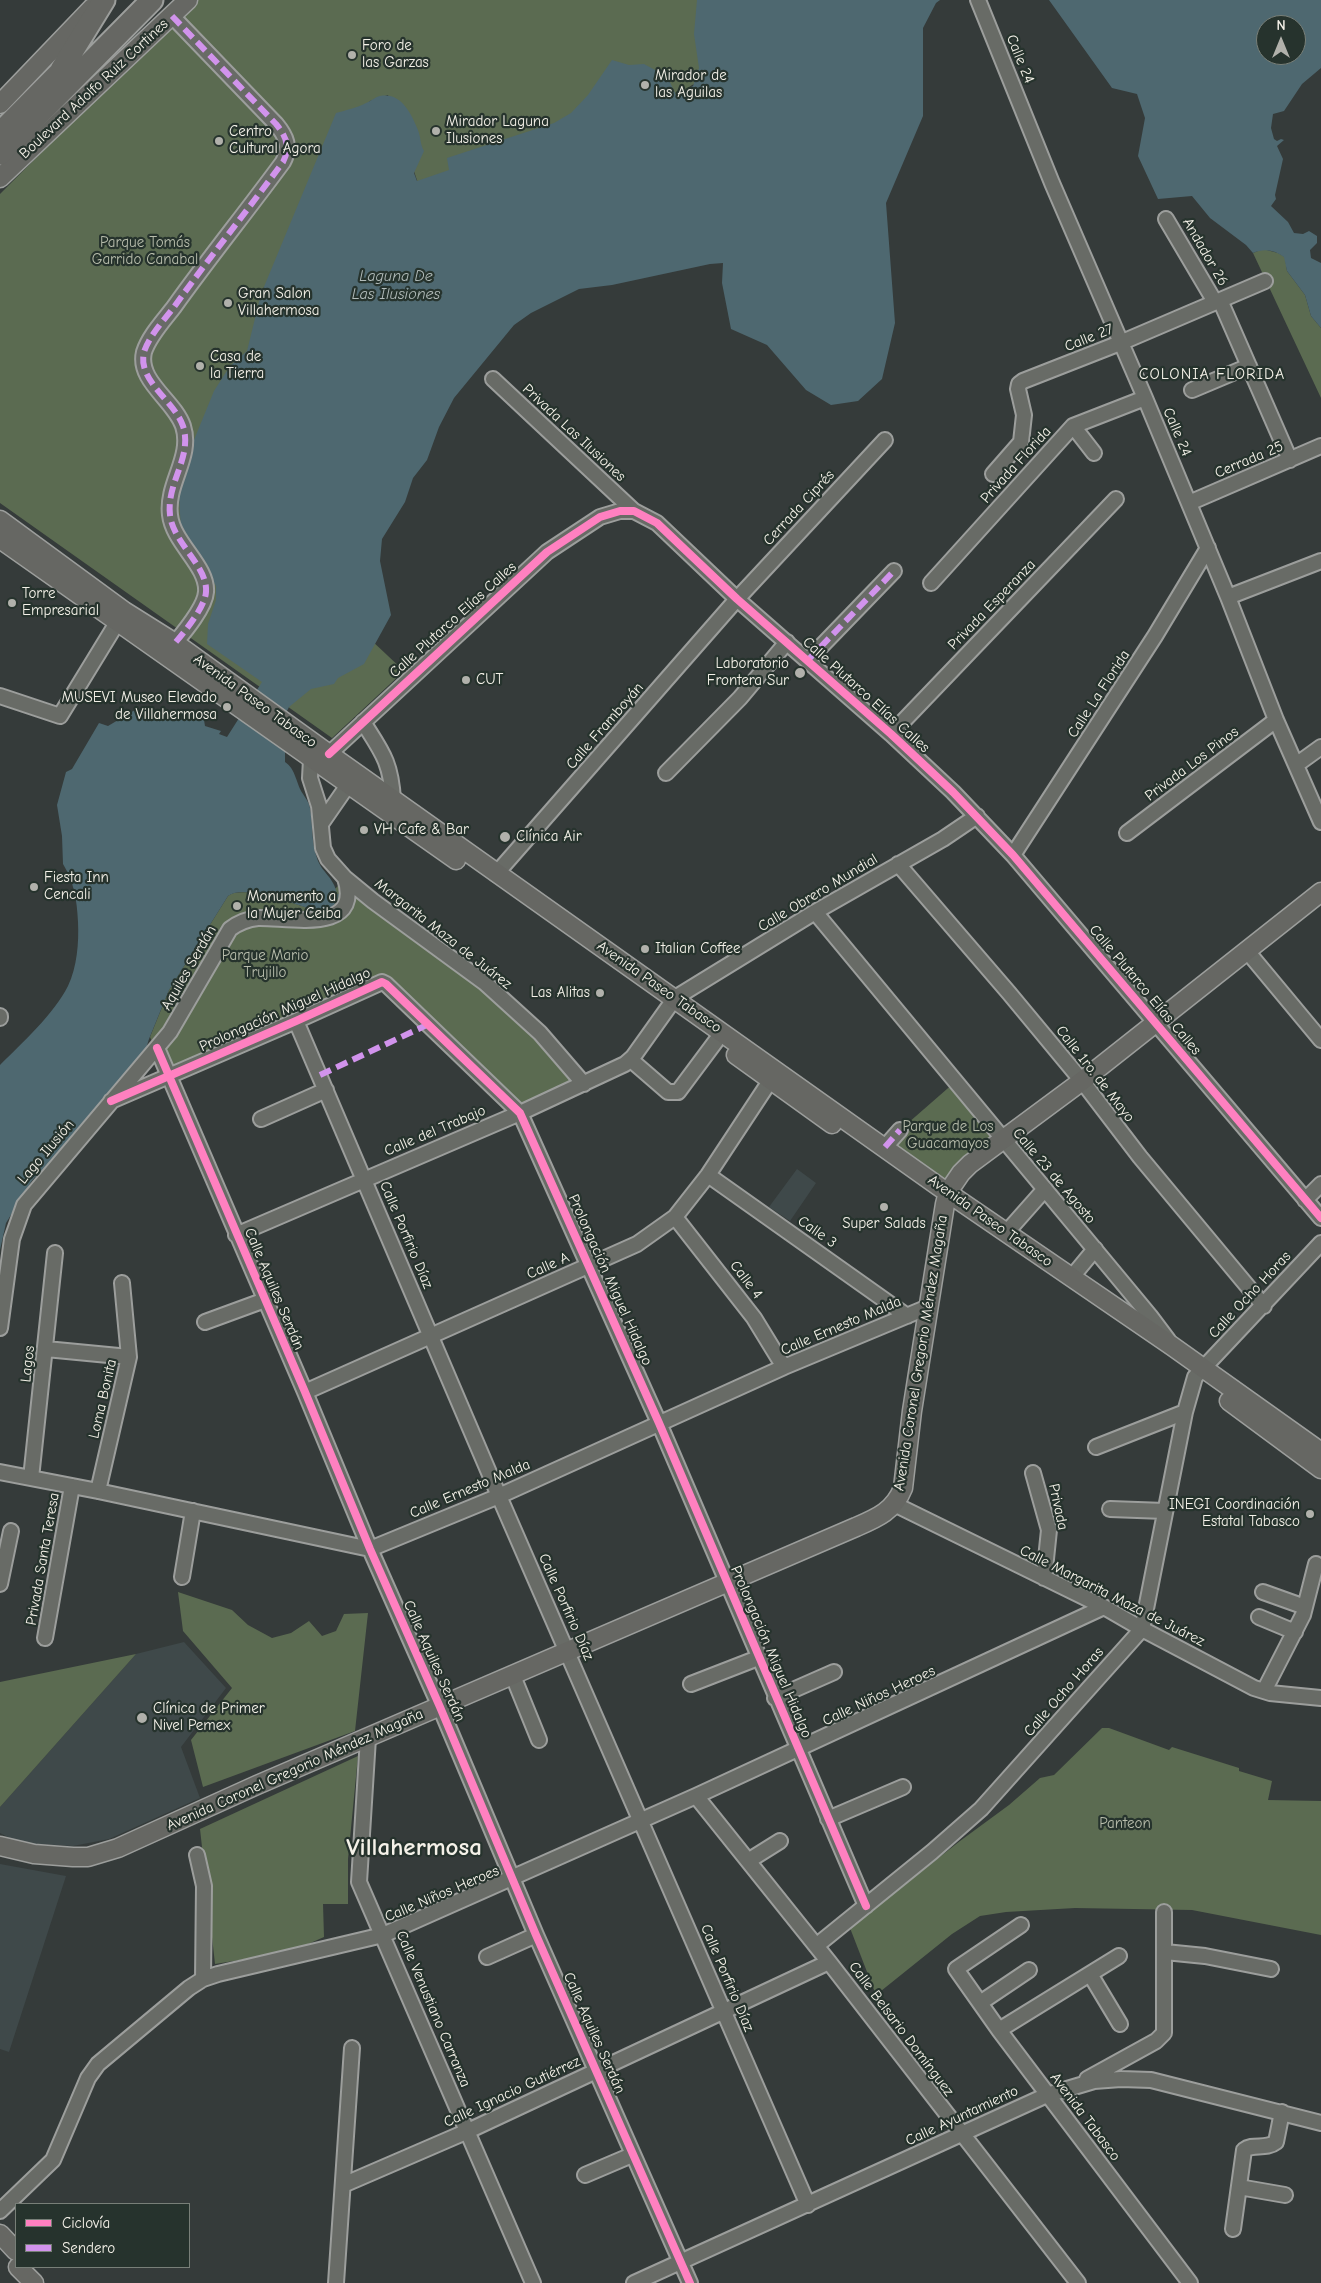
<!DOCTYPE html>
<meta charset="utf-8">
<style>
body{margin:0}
#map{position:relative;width:1321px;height:2283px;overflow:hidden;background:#353b3a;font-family:"Comic Neue",sans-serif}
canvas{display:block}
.legend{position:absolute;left:15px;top:2203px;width:175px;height:65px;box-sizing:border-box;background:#26332d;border:1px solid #787f78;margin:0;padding:6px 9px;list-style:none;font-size:15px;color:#f4f1e8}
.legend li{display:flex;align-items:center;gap:10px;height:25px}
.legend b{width:25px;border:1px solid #787f78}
.north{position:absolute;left:1256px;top:15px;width:50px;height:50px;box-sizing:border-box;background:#26332d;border:1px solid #787f78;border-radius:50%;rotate:0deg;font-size:14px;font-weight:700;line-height:20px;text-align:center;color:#f4f1e8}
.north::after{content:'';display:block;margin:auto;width:18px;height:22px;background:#b1b1ab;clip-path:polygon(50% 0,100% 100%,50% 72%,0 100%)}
</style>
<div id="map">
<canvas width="1321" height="2283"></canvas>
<ul class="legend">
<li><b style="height:6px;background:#ff80c0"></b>Ciclovía</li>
<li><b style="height:6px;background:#d193ec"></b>Sendero</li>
</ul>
<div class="north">N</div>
</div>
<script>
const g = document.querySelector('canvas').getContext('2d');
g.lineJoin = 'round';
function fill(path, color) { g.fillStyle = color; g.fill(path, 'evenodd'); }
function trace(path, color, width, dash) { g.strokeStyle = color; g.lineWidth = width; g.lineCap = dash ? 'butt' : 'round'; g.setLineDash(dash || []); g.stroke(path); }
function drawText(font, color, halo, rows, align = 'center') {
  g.font = font + ' "Comic Neue",sans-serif'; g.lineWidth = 4.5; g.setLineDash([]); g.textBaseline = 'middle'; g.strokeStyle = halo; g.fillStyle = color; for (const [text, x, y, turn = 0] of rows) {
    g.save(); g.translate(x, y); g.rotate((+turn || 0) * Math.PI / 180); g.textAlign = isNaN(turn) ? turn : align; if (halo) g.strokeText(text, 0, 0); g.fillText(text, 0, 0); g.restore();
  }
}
fill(new Path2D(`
 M 797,1169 L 816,1183 L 790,1221 L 769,1207 Z
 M 184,1642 L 226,1688 L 181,1747 L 200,1798 L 109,1839 L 73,1846 L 20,1843 L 0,1833 L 0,1807 L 136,1654 Z
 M 0,1864 L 66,1876 L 9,2052 L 0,2049 Z`), '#3f494a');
fill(new Path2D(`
 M 194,0 L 717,0 L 718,76 L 692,85 L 677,96 L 419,186 L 388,95 L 370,101 L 360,112 L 370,639 L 404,671 L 332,738 L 0,503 L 0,194 Z
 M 1263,249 L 1278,253 L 1285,257 L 1287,271 L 1305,295 L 1311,316 L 1321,328 L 1321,398 L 1253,253 Z
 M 345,878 L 485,983 L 584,1084 L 520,1113 L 386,984 L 168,1078 L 150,1037 L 169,990 L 228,896 C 241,885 288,902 305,907 L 336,888 Z
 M 955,1082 L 1003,1141 L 938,1186 L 885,1147 L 900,1130 Z
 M 178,1592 L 232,1610 L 248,1625 L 272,1638 L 291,1633 L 309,1621 L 322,1636 L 336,1631 L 344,1614 L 368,1613 L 355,1731 L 203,1787 L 191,1740 L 232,1688 L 183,1631 Z
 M 136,1654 L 0,1807 L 0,1682 Z
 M 1102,1728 L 1109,1728 L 1169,1750 L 1172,1747 L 1239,1768 L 1239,1771 L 1272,1781 L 1268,1800 L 1321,1801 L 1321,1935 L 1192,1910 L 1075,1908 L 1006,1912 L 980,1916 L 952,1934 L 876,1995 L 850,1928 L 960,1841 L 1009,1805 L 1040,1778 L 1054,1775 Z
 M 358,1756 L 348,1859 L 348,1904 L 323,1904 L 324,1937 L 290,1952 L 215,1964 L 200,1829 Z`), '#5b6b51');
fill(new Path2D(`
 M 697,0 L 940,0 L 936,3 L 923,28 L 923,116 L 886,203 L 895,323 L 882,379 L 858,401 L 831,405 L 806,390 L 767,345 L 731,329 L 722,283 L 723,263 L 710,264 L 612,285 L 579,289 L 531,313 L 514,325 L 454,398 L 439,427 L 427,460 L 413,478 L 405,502 L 382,539 L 380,561 L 391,615 L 364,664 L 338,678 L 334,684 L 311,689 L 289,707 L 285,715 L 285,762 C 296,769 296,784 303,794 C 306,799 309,802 310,808 C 313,824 311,842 317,858 C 321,872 334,877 337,894 L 339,894 C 335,910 325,913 310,913 L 305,907 C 288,902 242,884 228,896 L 169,990 L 149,1039 L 140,1068 L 61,1165 L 35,1177 L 31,1182 L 6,1223 L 0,1250 L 0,1065 C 22,1043 54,1014 68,986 C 77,967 79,943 78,922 C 77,900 74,882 63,864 L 62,836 L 57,805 L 66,772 L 72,769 L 99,723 L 108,726 L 135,710 L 180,720 L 187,719 L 188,716 L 195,720 L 204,720 L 205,726 L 221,731 L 219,734 L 227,737 L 262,682 L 207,644 L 208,624 L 216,600 L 216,586 L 181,530 L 178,479 L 214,391 L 230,366 L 247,351 L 261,294 L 336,113 C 346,110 357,108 366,103 C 371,101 375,97 380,96 C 401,92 411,113 418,130 C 421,138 420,144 424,151 L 414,173 L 417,181 L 449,170 L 447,158 L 554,123 L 571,113 L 588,95 L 612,60 L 629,65 L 644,64 L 657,71 L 667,71 L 669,80 L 676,95 L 693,86 L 699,68 L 694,34 Z
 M 1049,0 L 1321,0 L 1321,68 L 1302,84 L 1284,111 L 1273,114 L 1271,128 L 1274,139 L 1277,141 L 1281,139 L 1284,140 L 1277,146 L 1283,159 L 1275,195 L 1276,199 L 1271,206 L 1288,222 L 1294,233 L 1303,234 L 1309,231 L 1317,236 L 1317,243 L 1310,250 L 1311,258 L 1321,263 L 1321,328 L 1311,316 L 1305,295 L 1287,271 L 1284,257 C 1275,250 1264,248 1253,253 L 1246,245 L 1210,218 L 1192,196 L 1158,199 L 1138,156 L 1145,118 L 1137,94 L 1112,88 ZM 1266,25 L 1296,25 L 1296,55 L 1266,55 Z`), '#4e6870');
const minor = new Path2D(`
 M 978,0 L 1052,183 L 1145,398 L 1228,597 L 1276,720 L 1321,822
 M 172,16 L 276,124 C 286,136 291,147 283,162 C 247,211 209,258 174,307 C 164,320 149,336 144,352 C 137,381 174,400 183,426 C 193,457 166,483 170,515 C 173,543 208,566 206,592 C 205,607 185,631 175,643
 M 1166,219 L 1215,302
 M 1220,300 L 1290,460
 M 493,379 L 634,511
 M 1192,390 L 1249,366
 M 1073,426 L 1094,453
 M 993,474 L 1021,442 L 1024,415 L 1018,389 L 1019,384 L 1023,381 L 1120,343 L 1265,281
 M 1189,503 L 1321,446
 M 931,583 L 1073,426 L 1145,398
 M 1228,597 L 1321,561
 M 808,660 L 894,571
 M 0,696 L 60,716 L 123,613
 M 363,722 C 382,752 391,762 393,800
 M 891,734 L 1116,499
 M 329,754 L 547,552 L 600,517 L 620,511 L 634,511 L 657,523 L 737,599 L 891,734 L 953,792 L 1013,855 L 1321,1218
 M 311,759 L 310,778 L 319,806 L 323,848 L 328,859 L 345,878 L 373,901 L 485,983 L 540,1033 L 584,1084
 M 1296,765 L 1321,747
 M 666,773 L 740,698 L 787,642
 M 321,824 L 348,785
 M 1127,833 L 1276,720
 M 1013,855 L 1155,636 L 1208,548
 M 898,864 L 1009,993 L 1082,1081 L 1140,1157 L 1264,1306
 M 496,874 L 737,599 L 885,440
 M 815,912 L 1150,1316 L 1168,1340
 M 1247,951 L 1321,1040
 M 0,1016 L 0,1018
 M 296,1021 L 499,1496 L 808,2205
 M 157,1048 L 305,1392 L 370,1549 L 440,1707 L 536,1935 L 690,2283
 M 631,1060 L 668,1092 L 678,1092 L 716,1041
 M 111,1101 L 296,1021 L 382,982 L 386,984 L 520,1113 L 659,1423 L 866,1906
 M 261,1119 L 326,1090
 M 885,1147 L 900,1130
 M 708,1175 L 907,1316
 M 1305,1200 L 1321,1184
 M 675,1217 L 754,1318 L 784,1367
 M 1006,1233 L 1045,1189
 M 236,1235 L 520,1113 L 625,1064 L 633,1057 L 675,998 L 815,912 L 943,839 L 977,816
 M 1071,1278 L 1095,1249
 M 205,1322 L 265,1300
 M 0,1328 L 12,1239 L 24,1205 L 170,1032 L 230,929 C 238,923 247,919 258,918 C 288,917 363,935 345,878
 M 46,1349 L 129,1357
 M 305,1392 L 637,1244 L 675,1217 L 708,1175 L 770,1081
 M 1096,1447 L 1185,1412
 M 0,1472 L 98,1491 L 370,1549 L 499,1496 L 784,1367 L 928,1307
 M 1033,1473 L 1049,1530 L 1044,1578
 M 31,1478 L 55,1253
 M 98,1491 L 129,1357 L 122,1283
 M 894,1504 L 1104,1607 L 1142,1629 L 1254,1688 L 1270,1693 L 1321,1698
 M 1110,1509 L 1165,1511
 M 182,1577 L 193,1511
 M 0,1584 L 11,1531
 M 1263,1592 L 1305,1607
 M 1259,1617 L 1295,1632
 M 45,1638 L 72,1486
 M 513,1676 L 539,1740
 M 691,1684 L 758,1658
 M 1264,1691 L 1303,1615 L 1316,1564
 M 775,1698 L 834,1672
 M 368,1738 L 359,1882 L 533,2283
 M 696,1796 L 829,1962 L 1078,2283
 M 828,1819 L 903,1787
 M 197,1855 L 204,1886 L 203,1979
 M 748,1861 L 780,1841
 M 1021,1925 L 956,1969 L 999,2030 L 1190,2283
 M 816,1946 L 932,1852 L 981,1809 L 1142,1629 L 1185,1412 L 1195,1377 L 1321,1243
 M 1165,1952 L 1205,1956 L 1271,1969
 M 487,1957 L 536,1935
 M 1090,1974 L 1120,2024
 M 980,2003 L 1029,1970
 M 999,2030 L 1119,1956
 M 1087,2079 L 1156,2041 L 1164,2033 L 1164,1912
 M 585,2175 L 632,2155
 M 343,2185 L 468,2131 L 829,1962
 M 1239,2187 L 1285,2195
 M 0,2211 L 53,2160 L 88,2078 L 98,2064 L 189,1988 L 203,1979 L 218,1974 L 383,1935 L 696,1796 L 1104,1607
 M 1233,2229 L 1244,2150 C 1253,2143 1266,2150 1276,2142 L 1282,2112
 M 336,2283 L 352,2048
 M 634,2283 L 1047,2095 L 1094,2081 L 1121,2079 L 1151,2080 L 1321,2123`);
const major = new Path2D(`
 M 0,104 L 92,8
 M 0,178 L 188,0
 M 0,520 L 124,611 L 175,643 L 329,754 L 938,1186 L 1172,1346 L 1321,1452
 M 0,539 L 456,860
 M 736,1055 L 832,1124
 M 1229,1401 L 1321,1469
 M 0,1846 L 34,1854 L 73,1857 L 88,1857 L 118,1848 L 257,1785 L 856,1527 C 877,1518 894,1511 903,1488 L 912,1411 L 945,1204 L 948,1192 L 961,1173 L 970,1164 L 1082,1081 L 1321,892
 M 0,2234 L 16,2251
 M 18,2267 L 34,2283`);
const highway = new Path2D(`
 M 61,70 L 104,0
 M 0,133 L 72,60
 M 0,154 L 152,0`);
trace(minor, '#9c9e9c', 18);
trace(major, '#9c9e9c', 21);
trace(highway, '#9c9e9c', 25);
trace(minor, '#686b66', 14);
trace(major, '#666763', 18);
trace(highway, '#666763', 21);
trace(new Path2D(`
 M 172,16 L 276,124 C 286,136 291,147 283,162 C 247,211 209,258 174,307 C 164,320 149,336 144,352 C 137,381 174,400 183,426 C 193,457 166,483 170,515 C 173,543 208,566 206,592 C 205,607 185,631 175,643
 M 808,660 L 894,571
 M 320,1075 L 429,1024
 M 885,1147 L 900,1130`), '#d193ec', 6, [12, 6]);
trace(new Path2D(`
 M 329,754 L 547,552 L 600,517 L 620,511 L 634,511 L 657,523 L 737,599 L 891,734 L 953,792 L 1013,855 L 1321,1218
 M 157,1048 L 305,1392 L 370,1549 L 440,1707 L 536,1935 L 690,2283
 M 111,1101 L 296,1021 L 382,982 L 386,984 L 520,1113 L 659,1423 L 866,1906`), '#ff80c0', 8);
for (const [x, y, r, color] of [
 [352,55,5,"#b1b1ab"],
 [645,85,5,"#b1b1ab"],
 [436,131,5,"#b1b1ab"],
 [219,141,5,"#b1b1ab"],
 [228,303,5,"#b1b1ab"],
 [200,366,5,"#b1b1ab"],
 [12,603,5,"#b1b1ab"],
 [800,673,6,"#b1b1ab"],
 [466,680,5,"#b1b1ab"],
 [227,707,5,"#b1b1ab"],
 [364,830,5,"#b1b1ab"],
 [505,837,6,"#b1b1ab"],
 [34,887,5,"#b1b1ab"],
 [237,906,5,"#b1b1ab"],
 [645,949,5,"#b1b1ab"],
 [600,993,5,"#b1b1ab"],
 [884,1207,5,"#b1b1ab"],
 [1310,1514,5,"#b1b1ab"],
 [142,1718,6,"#b1b1ab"]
]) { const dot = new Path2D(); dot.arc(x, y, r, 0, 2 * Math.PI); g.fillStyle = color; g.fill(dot); trace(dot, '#26332d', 2); }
drawText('15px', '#f4f1e8', '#26332d', [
 ["Foro de",362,46],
 ["las Garzas",362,63],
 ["Mirador de",655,76],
 ["las Aguilas",655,93],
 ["Mirador Laguna",446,122],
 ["Ilusiones",446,139],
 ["Centro",229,132],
 ["Cultural Agora",229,149],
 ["Gran Salon",238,294],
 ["Villahermosa",238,311],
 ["Casa de",210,357],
 ["la Tierra",210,374],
 ["Torre",22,594],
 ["Empresarial",22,611],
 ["Laboratorio",789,664,"right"],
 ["Frontera Sur",789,681,"right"],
 ["CUT",476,680],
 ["MUSEVI Museo Elevado",217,698,"right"],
 ["de Villahermosa",217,715,"right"],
 ["VH Cafe & Bar",374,830],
 ["Clínica Air",516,837],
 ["Fiesta Inn",44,878],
 ["Cencali",44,895],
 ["Monumento a",247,897],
 ["la Mujer Ceiba",247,914],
 ["Italian Coffee",655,949],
 ["Las Alitas",590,993,"right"],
 ["Super Salads",884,1224,"center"],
 ["INEGI Coordinación",1300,1505,"right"],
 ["Estatal Tabasco",1300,1522,"right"],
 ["Clínica de Primer",153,1709],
 ["Nivel Pemex",153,1726]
], 'left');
drawText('15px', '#f4f1e8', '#26332d', [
 ["Calle 24",1020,59,68],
 ["Boulevard Adolfo Ruiz Cortines",94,89,-43],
 ["Andador 26",1205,252,60],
 ["Calle 27",1089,338,-22],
 ["Calle 24",1177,432,67],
 ["Privada Las Ilusiones",574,433,43],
 ["Cerrada 25",1249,460,-23],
 ["Privada Florida",1016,465,-48],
 ["Cerrada Ciprés",799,508,-47],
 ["Privada Esperanza",992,605,-46],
 ["Calle Plutarco Elías Calles",453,620,-42],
 ["Calle La Florida",1099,694,-57],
 ["Calle Plutarco Elías Calles",866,695,42],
 ["Avenida Paseo Tabasco",255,701,36],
 ["Calle Framboyán",605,726,-49],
 ["Privada Los Pinos",1192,764,-37],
 ["Calle Obrero Mundial",818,893,-31],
 ["Margarita Maza de Juárez",443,934,38],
 ["Aquiles Serdán",189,968,-60],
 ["Avenida Paseo Tabasco",659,987,35],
 ["Calle Plutarco Elías Calles",1145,990,50],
 ["Prolongación Miguel Hidalgo",285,1010,-24],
 ["Calle 1ro. de Mayo",1095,1074,52],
 ["Calle del Trabajo",435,1131,-23],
 ["Lago Ilusión",46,1152,-50],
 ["Calle 23 de Agosto",1054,1176,50],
 ["Avenida Paseo Tabasco",990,1221,35],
 ["Calle 3",817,1232,35],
 ["Calle Porfirio Díaz",406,1235,67],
 ["Calle A",548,1266,-24],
 ["Prolongación Miguel Hidalgo",610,1280,66],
 ["Calle 4",746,1280,53],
 ["Calle Aquiles Serdán",274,1289,67],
 ["Calle Ocho Horas",1250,1295,-47],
 ["Calle Ernesto Malda",841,1326,-23],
 ["Avenida Coronel Gregorio Méndez Magaña",921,1353,-81],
 ["Lagos",28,1364,-84],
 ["Loma Bonita",103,1399,-77],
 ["Calle Ernesto Malda",470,1489,-23],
 ["Privada",1058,1507,78],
 ["Privada Santa Teresa",43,1559,-80],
 ["Calle Margarita Maza de Juárez",1112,1596,27],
 ["Calle Porfirio Díaz",566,1607,66],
 ["Prolongación Miguel Hidalgo",771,1652,67],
 ["Calle Aquiles Serdán",434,1661,66],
 ["Calle Ocho Horas",1064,1692,-49],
 ["Calle Niños Heroes",879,1696,-25],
 ["Avenida Coronel Gregorio Méndez Magaña",295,1770,-24],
 ["Calle Niños Heroes",442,1894,-23],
 ["Calle Porfirio Díaz",727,1978,67],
 ["Calle Venustiano Carranza",433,2009,67],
 ["Calle Belsario Domínguez",901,2029,53],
 ["Calle Aquiles Serdán",594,2033,66],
 ["Calle Ignacio Gutiérrez",512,2092,-25],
 ["Calle Ayuntamiento",962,2116,-25],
 ["Avenida Tabasco",1085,2117,53]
]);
drawText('15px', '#b9bead', '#26332d', [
 ["Parque Tomás",145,243],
 ["Garrido Canabal",145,260],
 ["Parque Mario",265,956],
 ["Trujillo",265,973],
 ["Parque de Los",948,1127],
 ["Guacamayos",948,1144],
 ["Panteon",1125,1824]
]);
drawText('italic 16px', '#b2bcba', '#26332d', [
 ["Laguna De",396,276],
 ["Las Ilusiones",396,294]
]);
g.letterSpacing = '1px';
drawText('16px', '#f4f1e8', '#26332d', [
 ["COLONIA FLORIDA",1212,374]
]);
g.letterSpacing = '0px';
drawText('bold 25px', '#f4f1e8', '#26332d', [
 ["Villahermosa",414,1848]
]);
</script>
